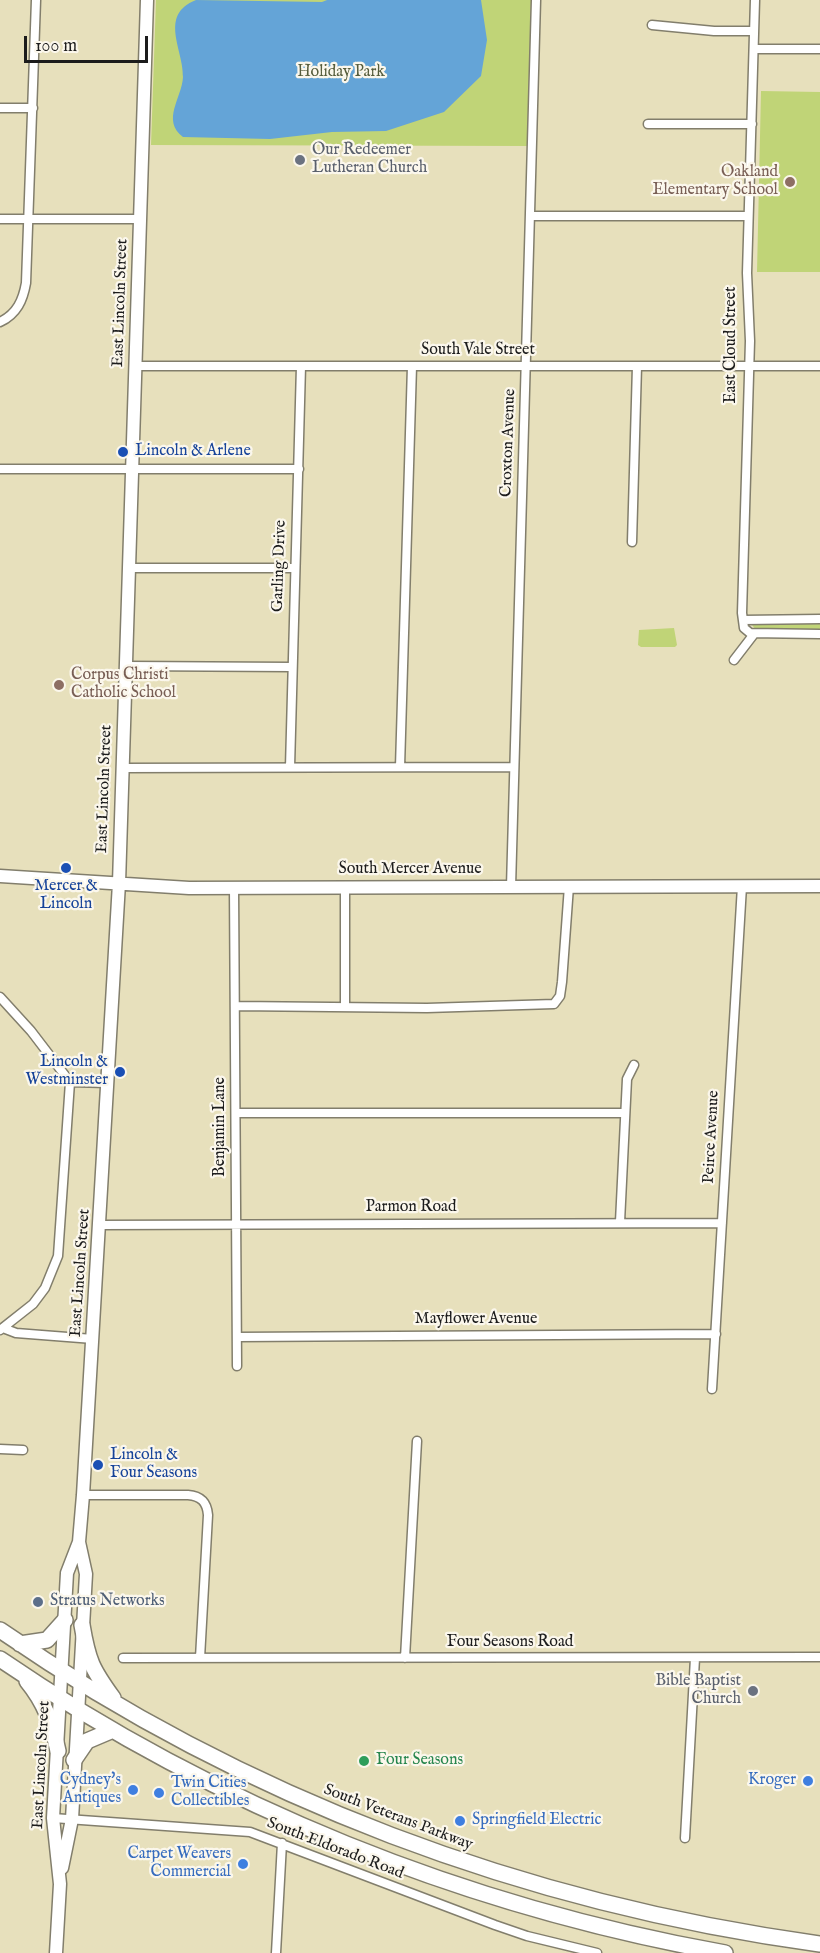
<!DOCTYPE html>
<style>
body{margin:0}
#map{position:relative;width:820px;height:1953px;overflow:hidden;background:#e7e0bc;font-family:"IM FELL English",serif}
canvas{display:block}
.scale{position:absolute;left:24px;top:36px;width:124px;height:27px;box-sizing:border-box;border:3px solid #1c1c1c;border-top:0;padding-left:8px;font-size:18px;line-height:21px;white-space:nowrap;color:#1c1c1c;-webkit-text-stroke:4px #fbf7ec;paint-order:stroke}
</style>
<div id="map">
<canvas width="820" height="1953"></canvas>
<div class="scale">100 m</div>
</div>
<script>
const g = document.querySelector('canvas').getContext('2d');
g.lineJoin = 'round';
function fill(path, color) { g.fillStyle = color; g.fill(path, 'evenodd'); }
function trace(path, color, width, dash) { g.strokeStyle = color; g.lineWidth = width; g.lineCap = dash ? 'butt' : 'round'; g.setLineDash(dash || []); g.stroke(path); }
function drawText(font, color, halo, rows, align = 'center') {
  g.font = font + ' "IM FELL English",serif'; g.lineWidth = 4.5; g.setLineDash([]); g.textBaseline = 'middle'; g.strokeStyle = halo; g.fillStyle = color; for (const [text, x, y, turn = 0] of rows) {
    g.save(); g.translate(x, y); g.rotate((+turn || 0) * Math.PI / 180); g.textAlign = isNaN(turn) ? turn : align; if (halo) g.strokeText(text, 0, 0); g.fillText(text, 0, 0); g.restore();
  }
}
fill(new Path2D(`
 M 156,0 L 531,0 L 528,146 L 151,145 Z
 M 761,91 L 820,92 L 820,272 L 757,272 Z
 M 820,622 L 820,631 L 757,631 L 752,625 Z
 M 674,628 L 677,645 L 675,647 L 641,647 L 638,645 L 639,630 Z`), '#c0d477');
fill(new Path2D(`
 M 196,0 L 322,2 L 327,0 L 481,0 L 487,40 L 481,76 L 444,112 L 386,131 L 332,132 L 270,139 L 183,137 C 161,120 182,98 183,77 C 184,50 158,15 196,0 Z`), '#64a4d7');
const street = new Path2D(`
 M 755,0 L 747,273 L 750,341 L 742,613 L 744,628 L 750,633 L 820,634
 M 652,25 L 714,31 L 754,31
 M 754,49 L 820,49
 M 0,108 L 33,108
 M 648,124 L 752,124
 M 531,216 L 748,216
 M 0,219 L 140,219
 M 0,322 C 17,314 23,300 26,283 L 36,0
 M 136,366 L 820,366
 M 0,469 L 299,469
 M 632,542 L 637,366
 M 129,568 L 295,568
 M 743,620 L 820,619
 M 734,660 L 754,634
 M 126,666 L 292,667
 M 290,767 L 301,366
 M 400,767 L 412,366
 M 122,768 L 514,767
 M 234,887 L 237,1366
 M 345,887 L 345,1007
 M 511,887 L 536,0
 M 0,997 L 31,1031 L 70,1082 L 58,1256 L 45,1288 L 33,1304 L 0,1330
 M 236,1006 L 427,1008 L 554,1004 L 560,996 L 562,982 L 569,886
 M 70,1082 L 108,1083
 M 236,1113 L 625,1113
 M 620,1222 L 627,1079 L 634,1065
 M 100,1225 L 722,1223
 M 3,1328 L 16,1333 L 93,1339
 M 237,1337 L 716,1334
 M 712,1389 L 742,886
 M 0,1449 L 23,1450
 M 83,1495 L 188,1495 C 201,1496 207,1502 208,1515 L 200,1658
 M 123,1658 L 820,1657
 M 405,1658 L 417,1441
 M 53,1818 L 250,1832 L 495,1925 L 527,1936 L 597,1953
 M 685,1838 L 695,1658
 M 276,1953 L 282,1843`);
const secondary = new Path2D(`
 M 0,876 L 189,888 L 820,886
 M 62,1868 L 72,1819 L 86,1574 L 79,1542
 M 56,1953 L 60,1884 L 53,1818 L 67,1573 L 79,1542 L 83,1495 L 119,883 L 147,0`);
const highway = new Path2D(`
 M 82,1625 C 88,1661 92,1669 113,1698
 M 0,1630 C 244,1799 526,1904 820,1944
 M 20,1644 L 47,1640 L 65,1620
 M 0,1659 C 216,1807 467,1907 725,1953
 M 27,1681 C 45,1703 52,1723 58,1751
 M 74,1760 L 87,1741 L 113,1730`);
trace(street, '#827e6c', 11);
trace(secondary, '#827e6c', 15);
trace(highway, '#827e6c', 18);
trace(street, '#fff', 8);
trace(secondary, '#fff', 12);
trace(highway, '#fff', 15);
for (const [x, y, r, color] of [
 [300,160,6,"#6b7280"],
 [790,182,6,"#8d6e63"],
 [123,452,6,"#1a4fb4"],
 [59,685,6,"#8d6e63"],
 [66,868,6,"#1a4fb4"],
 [120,1072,6,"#1a4fb4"],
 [98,1465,6,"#1a4fb4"],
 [38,1602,6,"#5c6f8a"],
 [753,1691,6,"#6b7280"],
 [364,1761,6,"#2e9e5b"],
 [808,1781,6,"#3f7fe0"],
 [133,1790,6,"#3f7fe0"],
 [159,1793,6,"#3f7fe0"],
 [460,1821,6,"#3f7fe0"],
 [243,1864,6,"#3f7fe0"]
]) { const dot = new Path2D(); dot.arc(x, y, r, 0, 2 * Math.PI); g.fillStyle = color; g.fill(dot); trace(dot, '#fbf7ec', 2); }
drawText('16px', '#555c3c', '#fbf7ec', [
 ["Holiday Park",341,73]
]);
drawText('16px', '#5b616d', '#fbf7ec', [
 ["Our Redeemer",312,151],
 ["Lutheran Church",312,169],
 ["Bible Baptist",741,1682,"right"],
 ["Church",741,1700,"right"]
], 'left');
drawText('16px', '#785e54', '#fbf7ec', [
 ["Oakland",778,173],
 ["Elementary School",778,191],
 ["Corpus Christi",71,676,"left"],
 ["Catholic School",71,694,"left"]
], 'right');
drawText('16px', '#1c1c1c', '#fbf7ec', [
 ["East Lincoln Street",121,303,-88],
 ["East Cloud Street",732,345,-90],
 ["South Vale Street",478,351],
 ["Croxton Avenue",509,443,-88],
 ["Garling Drive",280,566,-88],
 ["East Lincoln Street",105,789,-88],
 ["South Mercer Avenue",410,870],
 ["Benjamin Lane",221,1127,-90],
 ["Peirce Avenue",712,1137,-87],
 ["Parmon Road",411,1208],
 ["East Lincoln Street",81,1273,-86],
 ["Mayflower Avenue",476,1320],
 ["Four Seasons Road",510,1643],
 ["East Lincoln Street",42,1765,-87],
 ["South Veterans Parkway",398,1818,21],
 ["South Eldorado Road",335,1849,21]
]);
drawText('16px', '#164399', '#fbf7ec', [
 ["Lincoln & Arlene",135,452],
 ["Mercer &",66,887,"center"],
 ["Lincoln",66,905,"center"],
 ["Lincoln &",108,1063,"right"],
 ["Westminster",108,1081,"right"],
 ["Lincoln &",110,1456],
 ["Four Seasons",110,1474]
], 'left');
drawText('16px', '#4e5e75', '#fbf7ec', [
 ["Stratus Networks",50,1602]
], 'left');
drawText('16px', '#27864d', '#fbf7ec', [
 ["Four Seasons",376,1761]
], 'left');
drawText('16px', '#366cbe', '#fbf7ec', [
 ["Cydney's",121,1781],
 ["Antiques",121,1799],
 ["Kroger",796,1781],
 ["Twin Cities",171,1784,"left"],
 ["Collectibles",171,1802,"left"],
 ["Springfield Electric",472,1821,"left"],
 ["Carpet Weavers",231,1855],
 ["Commercial",231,1873]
], 'right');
</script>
